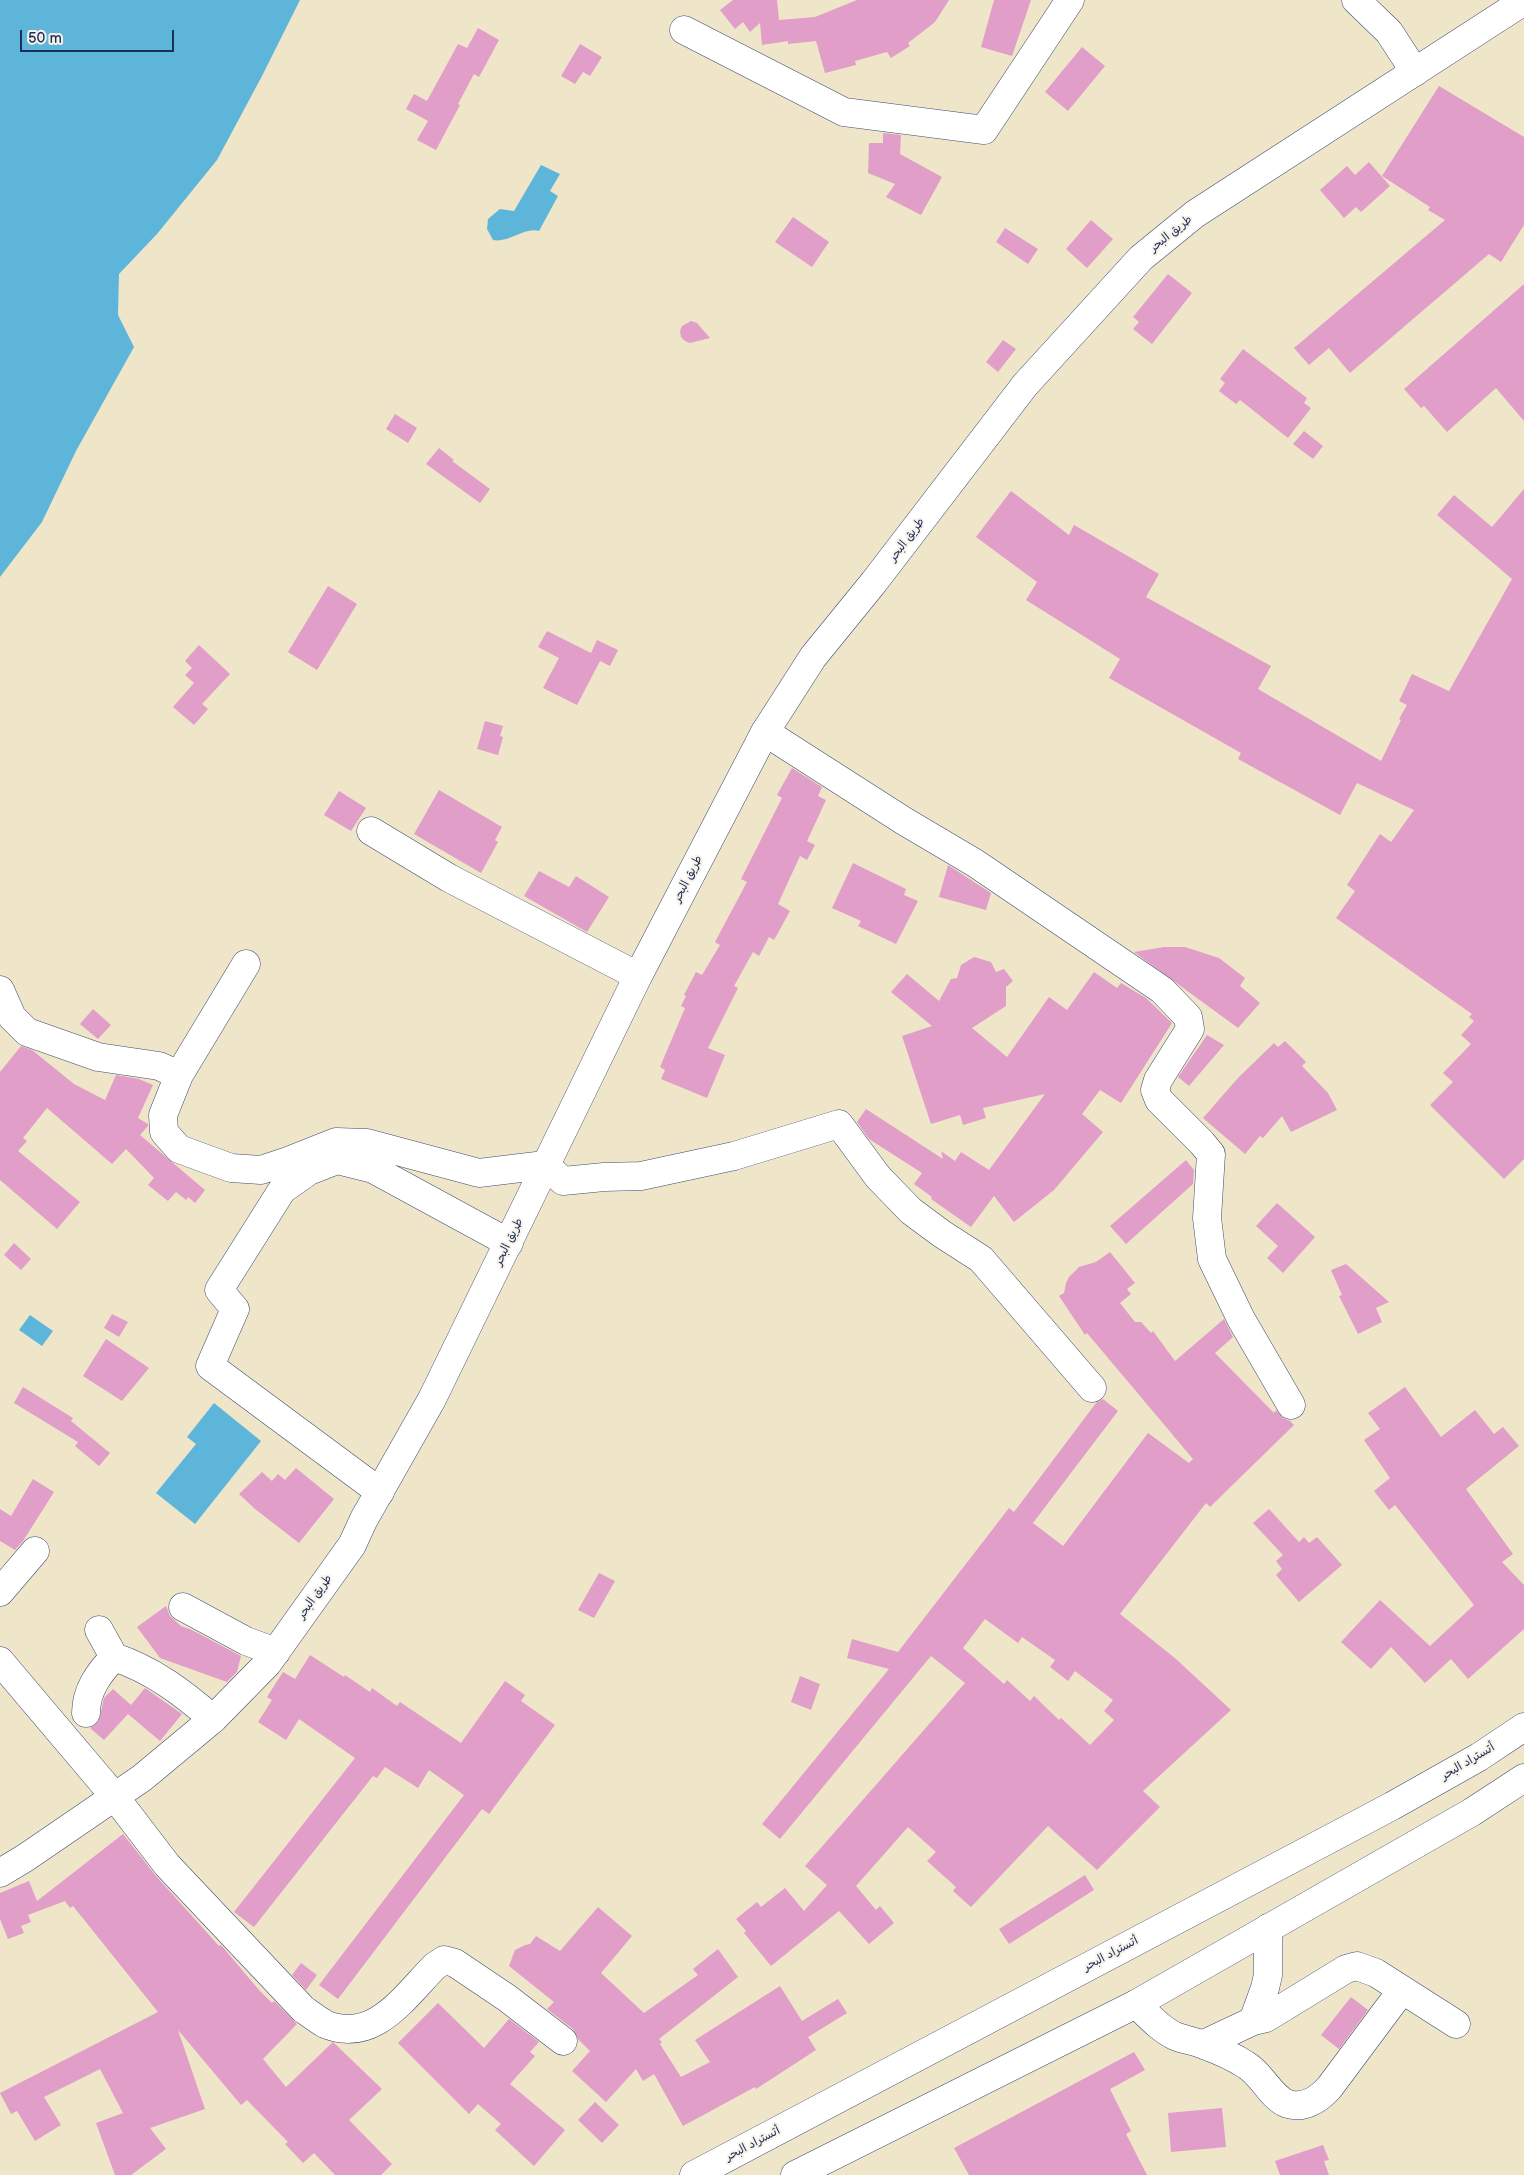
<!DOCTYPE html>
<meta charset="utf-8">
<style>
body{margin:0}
#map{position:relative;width:1524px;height:2175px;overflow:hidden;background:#efe5c9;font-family:"Balsamiq Sans",sans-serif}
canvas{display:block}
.scale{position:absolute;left:20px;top:30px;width:154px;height:22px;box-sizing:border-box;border:2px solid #1b2f5e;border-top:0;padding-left:6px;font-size:15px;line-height:18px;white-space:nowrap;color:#1b2f5e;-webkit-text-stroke:4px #f7f3e8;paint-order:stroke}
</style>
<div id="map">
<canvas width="1524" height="2175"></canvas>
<div class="scale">50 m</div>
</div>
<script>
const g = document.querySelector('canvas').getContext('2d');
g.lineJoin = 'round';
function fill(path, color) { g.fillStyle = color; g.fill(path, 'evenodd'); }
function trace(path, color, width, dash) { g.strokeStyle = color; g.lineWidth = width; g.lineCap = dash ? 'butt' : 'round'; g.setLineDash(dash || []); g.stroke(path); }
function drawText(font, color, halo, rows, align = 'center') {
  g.font = font + ' "Balsamiq Sans","Playpen Sans Arabic",sans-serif'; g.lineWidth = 4; g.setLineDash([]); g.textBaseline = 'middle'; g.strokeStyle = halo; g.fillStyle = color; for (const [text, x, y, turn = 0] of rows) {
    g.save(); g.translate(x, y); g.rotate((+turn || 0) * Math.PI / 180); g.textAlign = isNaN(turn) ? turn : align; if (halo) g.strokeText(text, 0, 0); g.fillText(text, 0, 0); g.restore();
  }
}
fill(new Path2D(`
 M 0,0 L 300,0 L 262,76 L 217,160 L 157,234 L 119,274 L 118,315 L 134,347 L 76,451 L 42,522 L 0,577 Z
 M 541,165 L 560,174 L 550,191 L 558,196 L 539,231 C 523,227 511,243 493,240 L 487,229 L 488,219 L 500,209 L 514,211 Z
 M 30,1315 L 53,1331 L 42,1346 L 19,1330 Z
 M 214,1403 L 261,1441 L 195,1524 L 156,1493 L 196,1444 L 187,1437 Z`), '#5db6da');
fill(new Path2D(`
 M 733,0 L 777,0 L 779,20 L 815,17 L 857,0 L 949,0 L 935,22 L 908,43 L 910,46 L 891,58 L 887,52 L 855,61 L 856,65 L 825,73 L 816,41 L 788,44 L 788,41 L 762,45 L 760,23 L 750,32 L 743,22 L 735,29 L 720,10 Z
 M 994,0 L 1031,0 L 1012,56 L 981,47 Z
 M 478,28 L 499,40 L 479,77 L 474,74 L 458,104 L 460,105 L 436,150 L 417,140 L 428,121 L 406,109 L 414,94 L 427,101 L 458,44 L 467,48 Z
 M 580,44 L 602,57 L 590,76 L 583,72 L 575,84 L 561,76 Z
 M 1082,47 L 1105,66 L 1068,111 L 1045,92 Z
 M 1439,86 L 1524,137 L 1524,225 L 1501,262 L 1489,254 L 1350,373 L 1329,348 L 1309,365 L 1294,348 L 1445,220 L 1428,210 L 1430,207 L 1382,176 Z
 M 883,133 L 901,135 L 900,154 L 942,177 L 921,215 L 886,197 L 895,184 L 868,173 L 869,143 L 883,143 Z
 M 1369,162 L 1390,186 L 1361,212 L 1356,207 L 1344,218 L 1320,190 L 1347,166 L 1355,175 Z
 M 793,217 L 829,242 L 812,267 L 775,242 Z
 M 1091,220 L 1113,239 L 1087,268 L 1066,249 Z
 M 1005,228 L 1038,249 L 1028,264 L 996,242 Z
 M 1168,274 L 1192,293 L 1152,344 L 1133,329 L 1139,322 L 1133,317 Z
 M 1524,284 L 1524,421 L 1496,388 L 1447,432 L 1424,406 L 1421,408 L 1404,389 Z
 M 691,321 L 697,323 L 710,338 L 690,343 L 685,341 L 681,337 L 680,331 L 682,326 Z
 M 1003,340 L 1016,349 L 998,372 L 986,362 Z
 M 1243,349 L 1307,398 L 1304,403 L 1311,408 L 1288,438 L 1240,400 L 1236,404 L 1219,391 L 1225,383 L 1220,379 Z
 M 395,414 L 417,428 L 408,443 L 386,429 Z
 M 1304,431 L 1323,446 L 1313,459 L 1293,444 Z
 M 439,448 L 454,460 L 452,461 L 490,489 L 480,503 L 426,464 Z
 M 1524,489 L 1524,1159 L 1504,1179 L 1430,1105 L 1453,1082 L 1443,1073 L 1471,1044 L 1461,1035 L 1474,1021 L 1469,1017 L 1472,1014 L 1336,918 L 1355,891 L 1347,885 L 1380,834 L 1391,842 L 1414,810 L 1357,783 L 1340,815 L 1238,759 L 1241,753 L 1109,678 L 1120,659 L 1026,600 L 1037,582 L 976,537 L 1011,491 L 1069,535 L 1074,525 L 1159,574 L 1146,597 L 1271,666 L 1258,689 L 1381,761 L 1401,720 L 1399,719 L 1407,705 L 1399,701 L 1412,674 L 1449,691 L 1512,579 L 1437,515 L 1454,495 L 1492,527 Z
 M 328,586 L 357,604 L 317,670 L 288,652 Z
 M 547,631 L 591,653 L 597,640 L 618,650 L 610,666 L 600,661 L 577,705 L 543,688 L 559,658 L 538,647 Z
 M 199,645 L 230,674 L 202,704 L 208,709 L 194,725 L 173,707 L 194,683 L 185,675 L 192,668 L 185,661 Z
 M 485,721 L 503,726 L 500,736 L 503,737 L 498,755 L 477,749 Z
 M 792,768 L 822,787 L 818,796 L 826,800 L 807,841 L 815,845 L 807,860 L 800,856 L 778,904 L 790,911 L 774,940 L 769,937 L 759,956 L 753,952 L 734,986 L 738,988 L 708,1048 L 725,1055 L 707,1098 L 661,1079 L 665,1070 L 660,1067 L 685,1008 L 681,1006 L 686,996 L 684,995 L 696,972 L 702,975 L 720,945 L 715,942 L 747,882 L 741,879 L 782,798 L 777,795 Z
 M 439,790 L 502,827 L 495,840 L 498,842 L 481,873 L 414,834 Z
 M 339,791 L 366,808 L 351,831 L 324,815 Z
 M 853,863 L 906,889 L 904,895 L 918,901 L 896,944 L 858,926 L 861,921 L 832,908 Z
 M 948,865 L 991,893 L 986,910 L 939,897 Z
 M 539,871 L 569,887 L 576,876 L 609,897 L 587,932 L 524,896 Z
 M 1164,947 L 1185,947 L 1219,958 L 1245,978 L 1240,986 L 1260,1003 L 1238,1028 L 1134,952 Z
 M 974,957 L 991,962 L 996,972 L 1004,969 L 1013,981 L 1006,987 L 1006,1006 L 972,1028 L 1007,1057 L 1049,997 L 1067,1010 L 1094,972 L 1117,988 L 1121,983 L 1146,998 L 1172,1023 L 1121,1103 L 1100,1090 L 1082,1114 L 1103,1132 L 1054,1190 L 1014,1222 L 994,1196 L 971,1227 L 931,1199 L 932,1197 L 914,1184 L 922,1173 L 869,1139 L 857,1122 L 866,1109 L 943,1159 L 941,1151 L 955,1161 L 961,1152 L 989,1170 L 1045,1094 L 983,1108 L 986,1118 L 963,1125 L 960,1115 L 931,1124 L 902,1036 L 932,1026 L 891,992 L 907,974 L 939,1001 L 951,979 L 957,978 L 961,965 Z
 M 93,1009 L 111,1025 L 98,1039 L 80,1024 Z
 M 1207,1035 L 1224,1045 L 1189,1086 L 1178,1077 Z
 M 1285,1041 L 1306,1062 L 1302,1066 L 1328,1093 L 1337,1110 L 1291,1132 L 1282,1116 L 1263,1138 L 1260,1136 L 1245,1154 L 1203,1118 L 1238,1078 L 1274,1043 L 1278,1047 Z
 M 21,1046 L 32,1050 L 74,1084 L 105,1100 L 116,1075 L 139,1079 L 153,1085 L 138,1118 L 148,1124 L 148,1126 L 140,1135 L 205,1190 L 195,1203 L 188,1197 L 186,1200 L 176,1192 L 168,1201 L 148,1185 L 154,1178 L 126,1149 L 112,1164 L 47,1108 L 23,1138 L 27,1141 L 18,1151 L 80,1202 L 57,1229 L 0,1180 L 0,1072 Z
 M 1186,1160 L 1194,1170 L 1193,1184 L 1126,1244 L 1110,1226 Z
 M 1277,1203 L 1315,1237 L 1283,1273 L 1267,1258 L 1278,1246 L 1256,1226 Z
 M 14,1243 L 31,1259 L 21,1270 L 4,1255 Z
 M 1110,1252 L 1135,1283 L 1127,1289 L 1131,1294 L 1120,1303 L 1135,1322 L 1141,1322 L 1151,1333 L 1153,1331 L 1175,1361 L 1224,1319 L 1233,1337 L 1215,1353 L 1274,1413 L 1276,1410 L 1283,1418 L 1290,1421 L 1294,1425 L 1210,1507 L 1206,1503 L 1120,1614 L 1176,1659 L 1231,1710 L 1143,1791 L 1160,1807 L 1097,1870 L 1048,1826 L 971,1907 L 953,1891 L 956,1887 L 927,1861 L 936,1852 L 908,1827 L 856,1886 L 876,1910 L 880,1906 L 894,1923 L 869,1944 L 839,1911 L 771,1966 L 744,1933 L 746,1931 L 736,1919 L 757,1902 L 761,1907 L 785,1888 L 804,1911 L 827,1885 L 805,1866 L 965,1683 L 931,1656 L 780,1839 L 762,1824 L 889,1669 L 847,1658 L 852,1639 L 898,1652 L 1009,1508 L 1014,1512 L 1096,1403 L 1103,1399 L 1118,1411 L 1033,1523 L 1063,1546 L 1148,1433 L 1189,1463 L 1193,1459 L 1087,1333 L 1085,1335 L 1059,1296 L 1064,1293 L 1066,1283 L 1069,1277 L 1079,1267 L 1096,1262 ZM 985,1619 L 1018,1643 L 1022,1637 L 1055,1660 L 1050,1667 L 1068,1681 L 1075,1671 L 1113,1700 L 1104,1711 L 1114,1720 L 1090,1745 L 1061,1718 L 1059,1720 L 1034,1696 L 1030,1701 L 1007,1680 L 1004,1684 L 963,1648 Z
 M 1346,1264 L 1389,1302 L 1376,1308 L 1382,1322 L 1358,1334 L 1339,1296 L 1342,1295 L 1331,1270 Z
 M 112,1314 L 128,1322 L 119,1337 L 104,1328 Z
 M 106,1339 L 149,1368 L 122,1401 L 83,1376 Z
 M 23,1387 L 73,1418 L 71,1421 L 110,1453 L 99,1466 L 75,1446 L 78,1442 L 14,1403 Z
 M 1405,1387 L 1441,1437 L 1475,1410 L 1494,1434 L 1503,1427 L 1519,1446 L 1466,1489 L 1513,1554 L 1502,1562 L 1524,1585 L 1524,1629 L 1468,1679 L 1451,1659 L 1425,1683 L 1391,1647 L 1371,1669 L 1341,1642 L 1380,1600 L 1430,1646 L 1474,1605 L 1395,1505 L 1389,1510 L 1374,1491 L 1390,1478 L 1364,1440 L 1380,1429 L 1368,1413 Z
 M 296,1468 L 334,1499 L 299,1543 L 255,1509 L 239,1494 L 262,1472 L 272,1481 L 278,1474 L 285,1480 Z
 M 33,1479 L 54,1492 L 23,1541 L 15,1550 L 0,1541 L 0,1509 L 11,1516 Z
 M 1269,1509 L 1299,1542 L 1304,1537 L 1309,1543 L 1317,1537 L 1342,1565 L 1299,1602 L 1276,1575 L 1282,1569 L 1276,1561 L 1283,1555 L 1253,1523 Z
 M 599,1573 L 615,1581 L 594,1618 L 578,1610 Z
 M 166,1606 L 170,1616 L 181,1626 L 192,1630 L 241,1656 L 237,1672 L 227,1682 L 160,1658 L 137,1627 Z
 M 310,1655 L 344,1677 L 345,1675 L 370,1692 L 372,1688 L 397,1706 L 400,1702 L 461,1743 L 505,1681 L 525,1695 L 521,1701 L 555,1725 L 489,1814 L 482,1809 L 338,1999 L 319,1985 L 464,1795 L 429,1770 L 418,1788 L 385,1767 L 377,1778 L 373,1776 L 254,1927 L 234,1912 L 355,1758 L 299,1719 L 286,1740 L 258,1722 L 272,1700 L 267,1697 L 283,1672 L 295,1679 Z
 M 800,1676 L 820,1684 L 811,1710 L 791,1702 Z
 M 145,1688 L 182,1714 L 160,1741 L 128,1714 L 104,1740 L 90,1728 L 99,1721 L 104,1698 L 113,1689 L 131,1705 Z
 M 123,1834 L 156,1876 L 219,1946 L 221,1945 L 259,1990 L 272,2003 L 274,2001 L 297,2024 L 263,2059 L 286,2087 L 333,2042 L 382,2089 L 349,2120 L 392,2164 L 381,2175 L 335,2175 L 314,2153 L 303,2163 L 285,2144 L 288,2142 L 247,2100 L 241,2105 L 178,2030 L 205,2109 L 150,2128 L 166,2149 L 131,2175 L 115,2175 L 96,2123 L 123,2113 L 100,2069 L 44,2097 L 61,2125 L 35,2141 L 17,2111 L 11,2114 L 0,2093 L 158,2012 L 73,1906 L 70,1908 L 65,1901 L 28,1915 L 31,1922 L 21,1926 L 24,1933 L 8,1939 L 0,1919 L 0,1893 L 29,1881 L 37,1901 Z
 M 1085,1875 L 1094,1890 L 1009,1944 L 999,1929 Z
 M 598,1907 L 632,1936 L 601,1973 L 644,2013 L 698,1975 L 693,1969 L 718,1949 L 738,1977 L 659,2039 L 662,2042 L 660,2044 L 681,2077 L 710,2062 L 695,2040 L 780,1986 L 802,2021 L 838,1999 L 847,2013 L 808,2037 L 816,2050 L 756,2089 L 755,2087 L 683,2126 L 654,2074 L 643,2081 L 636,2069 L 606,2102 L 572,2071 L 590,2051 L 578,2039 L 573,2029 L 547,2009 L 554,2002 L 509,1966 L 515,1950 L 525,1945 L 530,1944 L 536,1936 L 560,1951 Z
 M 301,1963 L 317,1975 L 306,1990 L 292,1975 Z
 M 1351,1997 L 1368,2010 L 1339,2049 L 1321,2035 Z
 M 438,2003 L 484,2048 L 509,2019 L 539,2042 L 530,2052 L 535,2056 L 510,2084 L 565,2130 L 534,2166 L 495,2130 L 501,2124 L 478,2104 L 469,2114 L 398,2043 Z
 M 1134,2052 L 1145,2070 L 1110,2089 L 1131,2131 L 1126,2134 L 1147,2175 L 969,2175 L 954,2148 Z
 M 595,2102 L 619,2125 L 602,2143 L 578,2120 Z
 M 1222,2108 L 1226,2147 L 1171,2152 L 1168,2113 Z
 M 1323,2145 L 1329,2160 L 1324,2161 L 1329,2175 L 1280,2175 L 1275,2161 Z`), '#e19ec8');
const minor = new Path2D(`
 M 1356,0 L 1389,32 L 1415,72
 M 684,30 L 844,112 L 984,130 L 1070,0
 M 765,732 L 904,821 L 975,863 L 1162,990 L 1188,1017 L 1190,1029 L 1158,1080 L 1155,1090 L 1159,1100 L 1202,1143 L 1211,1154 L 1207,1218 L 1212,1259 L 1241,1319 L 1291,1405
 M 371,831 L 449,878 L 638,976
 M 246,964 L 179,1075 L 163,1115 L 164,1132 L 179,1149 L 231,1168 L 261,1170 L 288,1161 L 336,1142 L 367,1143 L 479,1173 L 545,1165 L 563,1181 L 604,1177 L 641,1176 L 734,1156 L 839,1124 L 878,1177 L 911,1211 L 942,1234 L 981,1259 L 1092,1388
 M 0,990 L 12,1017 L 27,1032 L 98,1057 L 159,1066 L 179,1075
 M 380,1492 L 210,1366 L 235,1309 L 219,1290 L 282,1190 L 309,1171 L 337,1160 L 373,1169 L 509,1243
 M 0,1592 L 35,1551
 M 183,1607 L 246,1641 L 276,1652
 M 99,1630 L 114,1657 C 153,1670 183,1693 213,1719
 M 0,1661 L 115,1797 L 167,1865 L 303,2009 C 310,2014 318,2020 325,2024 C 374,2045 405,1996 435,1966 L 444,1960 L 455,1963 L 507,1998 L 563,2041
 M 86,1713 C 86,1690 99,1673 114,1657
 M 1136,2004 C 1148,2015 1160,2029 1175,2036 C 1184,2040 1195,2041 1204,2045 C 1218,2050 1234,2057 1246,2065 C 1262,2074 1271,2098 1288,2104 C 1304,2109 1319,2099 1329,2088 L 1402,1990
 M 1253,2021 L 1265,1988 L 1268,1975 L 1268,1928
 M 1204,2044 L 1253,2021 L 1266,2018 L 1346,1969 L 1357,1966 L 1376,1973 L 1456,2024`);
const highway = new Path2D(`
 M 0,1873 L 25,1858 L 142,1778 L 213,1719 L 267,1664 L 352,1545 L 364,1519 L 432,1399 L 638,976 L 765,732 L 813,657 L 874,582 L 1025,385 L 1141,258 L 1195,214 L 1524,1
 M 694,2175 L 1392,1806 L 1479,1757 L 1524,1727
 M 795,2175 L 1136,2004 L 1472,1812 L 1524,1778`);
trace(minor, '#3b4a6e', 29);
trace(highway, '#3b4a6e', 29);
trace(minor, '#fff', 28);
trace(highway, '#fff', 28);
drawText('12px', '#1b2f5e', '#f7f3e8', [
 ["طريق البحر",1171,234,-39],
 ["طريق البحر",907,540,-53],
 ["طريق البحر",688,879,-63],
 ["طريق البحر",509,1242,-64],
 ["طريق البحر",315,1597,-55],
 ["أتستراد البحر",1468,1762,-31],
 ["أتستراد البحر",1111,1954,-28],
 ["أتستراد البحر",753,2144,-28]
]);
</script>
